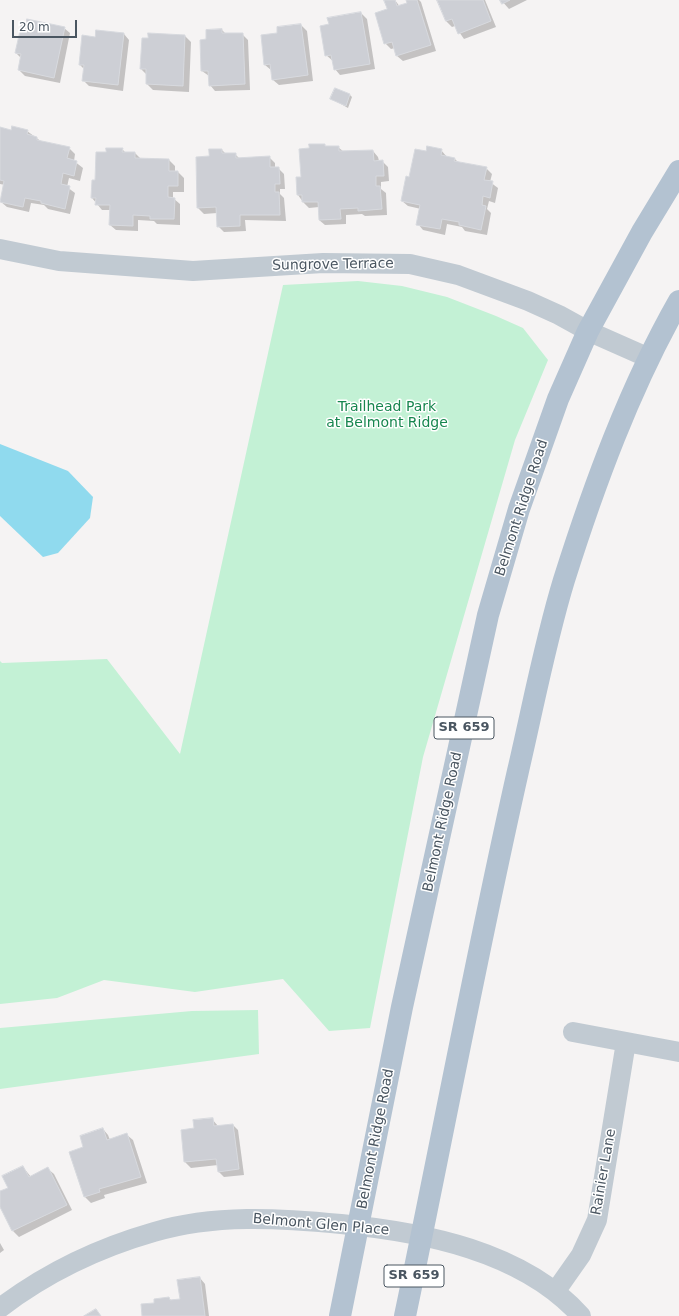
<!DOCTYPE html>
<style>
body{margin:0}
#map{position:relative;width:679px;height:1316px;overflow:hidden;background:#f5f3f3;font-family:"DejaVu Sans",sans-serif}
canvas{display:block}
.scale{position:absolute;left:12px;top:20px;width:65px;height:18px;box-sizing:border-box;border:2px solid #4a5661;border-top:0;padding-left:5px;font-size:12px;line-height:14px;white-space:nowrap;color:#4a5661;-webkit-text-stroke:3px #fff;paint-order:stroke}
</style>
<div id="map">
<canvas width="679" height="1316"></canvas>
<div class="scale">20 m</div>
</div>
<script>
const g = document.querySelector('canvas').getContext('2d');
g.lineJoin = 'round';
function fill(path, color) { g.fillStyle = color; g.fill(path, 'evenodd'); }
function trace(path, color, width, dash) { g.strokeStyle = color; g.lineWidth = width; g.lineCap = dash ? 'butt' : 'round'; g.setLineDash(dash || []); g.stroke(path); }
function drawText(font, color, halo, rows, align = 'center') {
  g.font = font + ' "DejaVu Sans",sans-serif'; g.lineWidth = 3; g.setLineDash([]); g.textBaseline = 'middle'; g.strokeStyle = halo; g.fillStyle = color; for (const [text, x, y, turn = 0] of rows) {
    g.save(); g.translate(x, y); g.rotate((+turn || 0) * Math.PI / 180); g.textAlign = isNaN(turn) ? turn : align; if (halo) g.strokeText(text, 0, 0); g.fillText(text, 0, 0); g.restore();
  }
}
fill(new Path2D(`
 M 358,281 L 402,286 L 447,297 L 496,316 L 523,328 L 548,360 L 515,440 L 423,757 L 370,1028 L 329,1031 L 283,979 L 195,992 L 104,980 L 57,998 L 0,1004 L 0,661 L 2,663 L 107,659 L 180,754 L 283,285 Z
 M 258,1010 L 259,1054 L 0,1089 L 0,1028 L 192,1011 Z`), '#c3f1d5');
fill(new Path2D(`
 M 0,444 L 68,471 L 93,497 L 90,518 L 58,553 L 43,557 L 0,516 Z`), '#90daee');
fill(new Path2D(`
 M 389,0 L 395,0 L 400,7 L 409,4 L 407,0 L 419,0 L 421,2 L 436,51 L 403,61 L 397,56 L 395,48 L 391,49 L 385,43 Z
 M 438,0 L 485,0 L 496,27 L 464,39 L 455,26 L 452,27 L 446,21 Z
 M 501,0 L 527,0 L 509,9 Z
 M 361,13 L 367,19 L 375,69 L 340,75 L 335,69 L 333,61 L 326,55 L 330,25 Z
 M 301,25 L 307,31 L 313,81 L 279,85 L 273,80 L 271,70 L 265,65 L 279,34 Z
 M 64,28 L 70,33 L 60,83 L 25,76 L 19,70 L 21,58 L 16,53 Z
 M 222,30 L 226,34 L 242,34 L 248,40 L 250,90 L 215,91 L 210,85 L 209,76 L 202,71 Z
 M 124,34 L 129,40 L 123,91 L 89,86 L 83,80 L 84,69 L 80,65 L 96,38 Z
 M 185,36 L 191,42 L 189,92 L 153,90 L 147,84 L 147,75 L 141,69 Z
 M 350,95 L 352,97 L 348,108 L 332,99 Z
 M 12,131 L 27,131 L 42,142 L 69,148 L 75,154 L 74,161 L 83,168 L 80,181 L 69,178 L 67,187 L 75,193 L 70,214 L 48,209 L 44,205 L 31,203 L 29,212 L 7,207 L 1,202 L 5,185 L 0,184 L 0,134 Z
 M 324,145 L 327,147 L 338,147 L 344,152 L 373,151 L 378,157 L 379,161 L 382,161 L 388,167 L 389,181 L 381,182 L 381,189 L 386,193 L 387,215 L 365,216 L 362,214 L 346,215 L 346,224 L 325,225 L 319,220 L 319,207 L 309,208 L 303,202 L 298,195 L 310,149 Z
 M 122,149 L 126,153 L 135,153 L 141,159 L 169,160 L 175,166 L 175,172 L 178,172 L 184,178 L 184,192 L 173,192 L 173,198 L 180,204 L 180,225 L 157,224 L 154,221 L 138,220 L 138,231 L 116,230 L 110,225 L 110,210 L 102,210 L 92,198 L 93,181 L 96,181 L 107,153 Z
 M 222,150 L 226,154 L 235,154 L 240,159 L 269,157 L 275,163 L 275,168 L 278,168 L 284,174 L 285,189 L 280,189 L 280,194 L 284,198 L 286,221 L 245,220 L 246,231 L 224,232 L 218,226 L 217,213 L 204,214 L 198,208 L 210,157 Z
 M 441,150 L 447,157 L 454,158 L 459,163 L 486,168 L 492,174 L 490,182 L 498,188 L 495,203 L 489,201 L 487,209 L 491,213 L 487,235 L 465,231 L 462,227 L 447,224 L 445,235 L 423,230 L 418,224 L 421,209 L 408,206 L 402,201 L 410,178 L 427,152 Z
 M 212,1119 L 218,1126 L 233,1125 L 238,1130 L 244,1175 L 224,1177 L 218,1171 L 218,1165 L 191,1168 L 185,1162 L 195,1129 Z
 M 103,1129 L 108,1135 L 110,1140 L 127,1135 L 133,1140 L 147,1183 L 104,1195 L 105,1198 L 91,1203 L 85,1197 L 70,1153 L 84,1148 Z
 M 23,1167 L 31,1177 L 48,1169 L 54,1174 L 72,1210 L 19,1237 L 13,1231 L 0,1204 L 0,1192 L 9,1188 Z
 M 0,1243 L 4,1250 L 0,1253 Z
 M 200,1278 L 205,1284 L 209,1316 L 143,1316 L 155,1303 L 169,1298 L 172,1301 L 181,1300 Z`), '#0003');
const building = new Path2D(`
 M 384,0 L 395,0 L 397,6 L 407,3 L 406,0 L 417,0 L 431,45 L 396,56 L 392,42 L 384,44 L 375,13 L 387,9 Z
 M 437,0 L 483,0 L 491,21 L 458,34 L 452,19 L 446,21 Z
 M 500,0 L 510,0 L 502,4 Z
 M 361,12 L 370,64 L 334,70 L 331,55 L 325,56 L 320,26 L 329,24 L 327,18 Z
 M 27,19 L 65,27 L 54,78 L 18,70 L 21,54 L 15,53 L 22,22 L 26,23 Z
 M 301,24 L 308,75 L 272,80 L 270,64 L 264,65 L 261,35 L 277,33 L 277,27 Z
 M 222,29 L 222,33 L 243,33 L 245,84 L 209,86 L 208,71 L 201,71 L 200,40 L 206,39 L 206,30 Z
 M 96,30 L 124,33 L 118,85 L 82,81 L 84,65 L 79,65 L 82,35 L 95,37 Z
 M 148,33 L 185,35 L 183,86 L 146,84 L 146,69 L 140,69 L 142,38 L 148,38 Z
 M 335,88 L 350,94 L 346,106 L 330,99 Z
 M 12,126 L 28,130 L 27,134 L 37,137 L 37,140 L 70,147 L 67,158 L 77,161 L 74,176 L 63,173 L 61,184 L 70,186 L 65,209 L 41,203 L 41,201 L 25,198 L 23,207 L 0,202 L 4,181 L 0,180 L 0,127 L 11,130 Z
 M 309,144 L 325,144 L 325,146 L 339,146 L 339,151 L 373,150 L 374,161 L 383,160 L 384,176 L 376,176 L 376,186 L 380,186 L 382,209 L 358,211 L 358,208 L 340,209 L 341,219 L 319,220 L 318,202 L 302,202 L 302,195 L 297,195 L 296,177 L 301,177 L 299,149 L 309,148 Z
 M 427,146 L 442,149 L 441,155 L 455,158 L 454,161 L 487,167 L 484,180 L 493,181 L 490,198 L 483,196 L 482,205 L 486,206 L 481,230 L 459,225 L 459,222 L 442,219 L 440,229 L 416,225 L 420,205 L 401,201 L 406,176 L 409,177 L 415,149 L 426,151 Z
 M 106,148 L 123,148 L 122,152 L 135,152 L 135,158 L 169,159 L 169,171 L 178,171 L 178,186 L 168,186 L 168,197 L 175,198 L 174,219 L 150,219 L 150,216 L 133,215 L 133,226 L 109,225 L 110,205 L 95,205 L 96,198 L 91,198 L 92,180 L 95,180 L 96,152 L 106,152 Z
 M 209,149 L 222,149 L 222,153 L 236,153 L 236,158 L 270,156 L 270,167 L 279,167 L 280,184 L 275,184 L 275,192 L 279,192 L 280,215 L 240,215 L 240,226 L 217,227 L 216,207 L 197,208 L 196,157 L 209,156 Z
 M 213,1118 L 214,1126 L 233,1124 L 239,1169 L 218,1172 L 216,1159 L 184,1162 L 181,1130 L 194,1128 L 193,1120 Z
 M 103,1128 L 107,1140 L 127,1133 L 141,1177 L 99,1189 L 100,1192 L 84,1197 L 69,1152 L 83,1147 L 80,1136 Z
 M 23,1166 L 29,1177 L 48,1167 L 67,1205 L 12,1231 L 0,1207 L 0,1191 L 8,1188 L 2,1176 Z
 M 200,1277 L 205,1316 L 142,1316 L 141,1304 L 154,1303 L 154,1299 L 169,1297 L 170,1300 L 180,1299 L 177,1280 Z
 M 96,1309 L 101,1316 L 84,1316 Z`);
fill(building, '#cdcfd5');
trace(building, '#d7d9de', 1);
trace(new Path2D(`
 M 0,249 L 59,261 L 193,271 L 323,263 L 410,264 L 458,275 L 528,301 L 559,315 L 588,331 L 649,358
 M 573,1032 L 679,1052
 M 555,1292 L 581,1255 L 597,1220 L 626,1042
 M 0,1308 C 46,1273 98,1248 154,1232 C 214,1214 279,1218 341,1224 C 423,1232 523,1251 581,1316`), '#c1cad2', 20);
trace(new Path2D(`
 M 340,1316 L 402,1007 L 488,615 L 519,509 L 558,399 L 588,331 L 642,232 L 679,171
 M 405,1316 C 443,1134 477,952 518,771 C 533,707 545,642 564,580 C 594,485 630,387 679,301`), '#b3c2d1', 22);
for (const [x, y, w] of [
 [464,728,60],
 [414,1276,60]
]) { const box = new Path2D(); box.roundRect(x - w / 2, y - 11, w, 22, 3); g.fillStyle = '#fff'; g.fill(box); trace(box, '#4a5661', 1); }
drawText('bold 13px', '#4a5661', null, [
 ["SR 659",464,728],
 ["SR 659",414,1276]
]);
drawText('14px', '#4a5661', '#fff', [
 ["Sungrove Terrace",333,265,-1],
 ["Belmont Ridge Road",522,508,-72],
 ["Belmont Ridge Road",443,822,-78],
 ["Belmont Ridge Road",376,1139,-79],
 ["Rainier Lane",604,1172,-80],
 ["Belmont Glen Place",321,1225,5]
]);
drawText('14px', '#17864f', '#fff', [
 ["Trailhead Park",387,407],
 ["at Belmont Ridge",387,423]
]);
</script>
